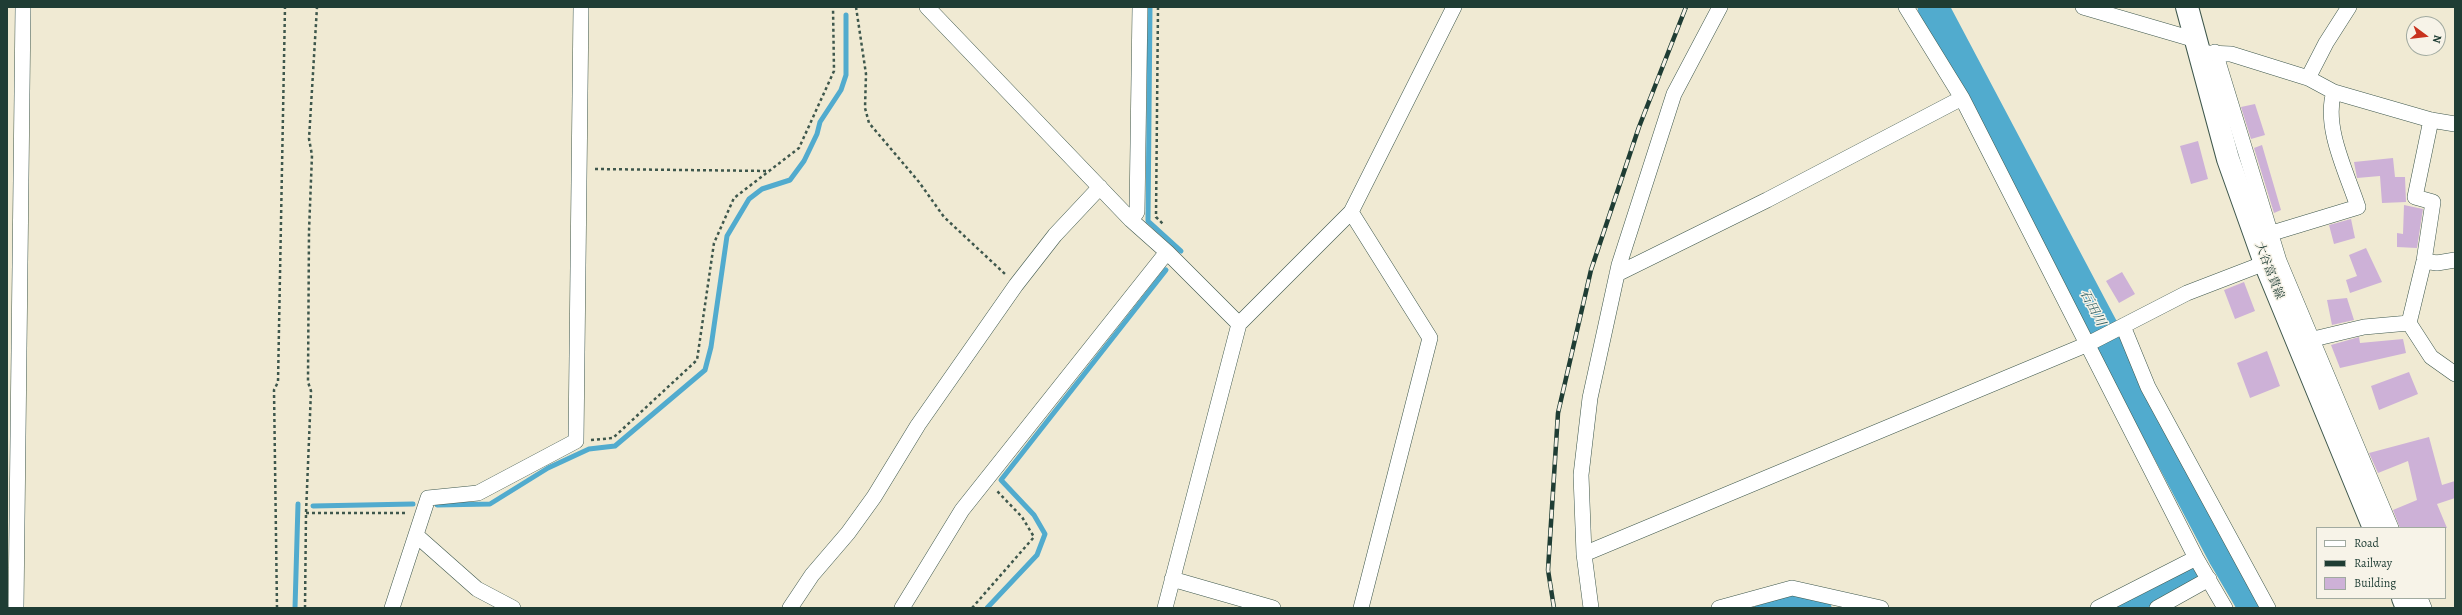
<!DOCTYPE html>
<meta charset="utf-8">
<style>
body{margin:0}
#map{position:relative;width:2462px;height:615px;overflow:hidden;background:#f0ead3;font-family:Alegreya,serif}
canvas{display:block}
.frame{position:absolute;inset:0;border:8px solid #1f3d34;pointer-events:none}
.legend{position:absolute;left:2316px;top:527px;width:130px;height:72px;box-sizing:border-box;background:#f7f3e8;border:1px solid #a1aaa0;margin:0;padding:5px 7px;list-style:none;font-size:12px;color:#1f3d34}
.legend li{display:flex;align-items:center;gap:8px;height:20px}
.legend b{width:20px;border:1px solid #a1aaa0}
.north{position:absolute;left:2406px;top:16px;width:40px;height:40px;box-sizing:border-box;background:#f7f3e8;border:1px solid #a1aaa0;border-radius:50%;rotate:105deg;font-size:11px;font-weight:700;line-height:16px;text-align:center;color:#1f3d34}
.north::after{content:'';display:block;margin:auto;width:14px;height:18px;background:#c8321e;clip-path:polygon(50% 0,100% 100%,50% 72%,0 100%)}
</style>
<div id="map">
<canvas width="2462" height="615"></canvas>
<div class="frame"></div>
<ul class="legend">
<li><b style="height:5px;background:#fff"></b>Road</li>
<li><b style="height:5px;background:#1f3d34"></b>Railway</li>
<li><b style="height:11px;background:#cdb1d7"></b>Building</li>
</ul>
<div class="north">N</div>
</div>
<script>
const g = document.querySelector('canvas').getContext('2d');
g.lineJoin = 'round';
function trace(path, color, width, dash) { g.strokeStyle = color; g.lineWidth = width; g.lineCap = dash ? 'butt' : 'round'; g.setLineDash(dash || []); g.stroke(path); }
function fill(path, color) { g.fillStyle = color; g.fill(path, 'evenodd'); }
function drawText(font, color, halo, rows, align = 'center') {
  g.font = font + ' Alegreya,"Noto Serif JP",serif'; g.lineWidth = 3; g.setLineDash([]); g.textBaseline = 'middle'; g.strokeStyle = halo; g.fillStyle = color; for (const [text, x, y, turn = 0] of rows) {
    g.save(); g.translate(x, y); g.rotate((+turn || 0) * Math.PI / 180); g.textAlign = isNaN(turn) ? turn : align; if (halo) g.strokeText(text, 0, 0); g.fillText(text, 0, 0); g.restore();
  }
}
trace(new Path2D(`
 M 1150,7 L 1148,221 L 1181,251
 M 437,505 L 490,504 L 548,468 L 589,449 L 615,446 L 705,370 L 711,347 L 727,236 L 749,199 L 762,189 L 790,180 L 804,161 L 817,134 L 820,122 L 841,90 L 846,75 L 846,15
 M 313,506 L 413,504
 M 295,608 L 298,504
 M 987,608 L 1037,555 L 1045,534 L 1034,515 L 1001,480 L 1166,270`), '#51abce', 5);
trace(new Path2D(`
 M 1933,7 L 2224,557 L 2254,608
 M 1770,608 L 1791,603 L 1816,608
 M 2127,608 L 2194,571`), '#51abce', 31);
fill(new Path2D(`
 M 2255,104 L 2265,135 L 2251,139 L 2241,107 Z
 M 2198,141 L 2208,179 L 2191,184 L 2180,146 Z
 M 2262,145 L 2281,210 L 2274,213 L 2254,148 Z
 M 2393,158 L 2395,177 L 2405,177 L 2406,202 L 2382,203 L 2380,176 L 2357,178 L 2354,162 Z
 M 2404,205 L 2423,209 L 2417,248 L 2397,247 L 2397,233 L 2403,234 Z
 M 2351,219 L 2355,238 L 2334,244 L 2329,225 Z
 M 2366,248 L 2382,282 L 2350,293 L 2346,280 L 2357,276 L 2349,255 Z
 M 2122,272 L 2135,294 L 2119,303 L 2106,281 Z
 M 2244,282 L 2255,311 L 2235,319 L 2224,290 Z
 M 2347,298 L 2354,320 L 2332,325 L 2327,300 Z
 M 2359,337 L 2360,343 L 2403,339 L 2406,353 L 2340,368 L 2331,345 Z
 M 2267,351 L 2280,386 L 2250,398 L 2237,363 Z
 M 2409,372 L 2418,394 L 2379,410 L 2371,386 Z
 M 2429,437 L 2442,485 L 2455,481 L 2455,498 L 2437,504 L 2447,528 L 2400,528 L 2393,510 L 2417,500 L 2408,461 L 2378,473 L 2369,453 Z`), '#cdb1d7');
const street = new Path2D(`
 M 927,7 L 1131,220 L 1167,252 L 1239,324
 M 1906,7 L 1962,98 L 2196,558 L 2225,608
 M 2083,7 L 2196,40
 M 2215,52 L 2279,261 L 2391,528
 M 2208,53 L 2231,54 L 2308,78 L 2334,92 L 2431,120 L 2455,124
 M 2308,78 L 2326,43 L 2349,7
 M 2431,120 L 2415,197 L 2433,202 L 2424,261 L 2409,323 L 2431,357 L 2455,374
 M 1351,212 L 1430,338 L 1361,608
 M 1131,220 L 1137,212 L 1140,7
 M 2269,234 L 2358,207 C 2347,173 2323,127 2334,92
 M 2424,261 L 2437,263 L 2455,260
 M 1617,274 L 1767,200 L 1962,98
 M 2123,326 L 2148,387 L 2268,608
 M 2305,341 L 2364,327 L 2409,323
 M 416,535 L 477,589 L 513,608
 M 1584,554 L 1581,475 L 1590,398 L 1619,265 L 1674,94 L 1720,7
 M 1172,579 L 1273,608
 M 2420,598 L 2424,608
 M 16,608 L 23,7
 M 392,608 L 428,498 L 478,493 L 576,441 L 581,7
 M 790,608 L 812,575 L 848,533 L 874,497 L 918,425 L 1016,285 L 1055,235 L 1100,187
 M 902,608 L 962,510 L 1167,252
 M 1165,608 L 1239,324 L 1351,212 L 1454,7
 M 1591,608 L 1584,554 L 2088,344 L 2187,293 L 2265,263
 M 1719,608 L 1792,588 L 1881,608
 M 2098,608 L 2196,558
 M 2157,608 L 2209,579`);
const secondary = new Path2D(`
 M 2187,7 L 2228,159 L 2265,263 L 2374,528
 M 2403,598 L 2407,608`);
trace(street, '#3e574c', 16);
trace(secondary, '#3e574c', 24);
trace(new Path2D(`
 M 856,7 L 866,74 L 865,108 L 869,123 L 919,182 L 944,217 L 1005,274
 M 1158,7 L 1156,217 L 1164,225
 M 595,169 L 770,171
 M 591,440 L 613,438 L 697,360 L 714,243 L 734,198 L 799,148 L 834,71 L 833,7
 M 306,513 L 407,513
 M 277,608 L 274,390 L 278,382 L 285,7
 M 305,608 L 306,513 L 311,391 L 308,382 L 309,231 L 312,155 L 309,139 L 317,7
 M 972,608 L 1034,537 L 1022,517 L 997,491`), '#3e574c', 2.5, [3, 3]);
trace(street, '#fff', 15);
trace(secondary, '#fff', 22);
const rail = new Path2D(`
 M 1554,608 L 1548,570 L 1558,413 L 1591,270 L 1639,127 L 1686,7`);
trace(rail, '#1f3d34', 4.5);
trace(rail, '#f7f3e8', 3, [9]);
drawText('12px', '#1f3d34', '#f7f3e8', [
 ["大谷富貴線",2269,271,69]
]);
drawText('italic 13px', '#2e5e62', '#f7f3e8', [
 ["石田川",2092,308,62]
]);
</script>
